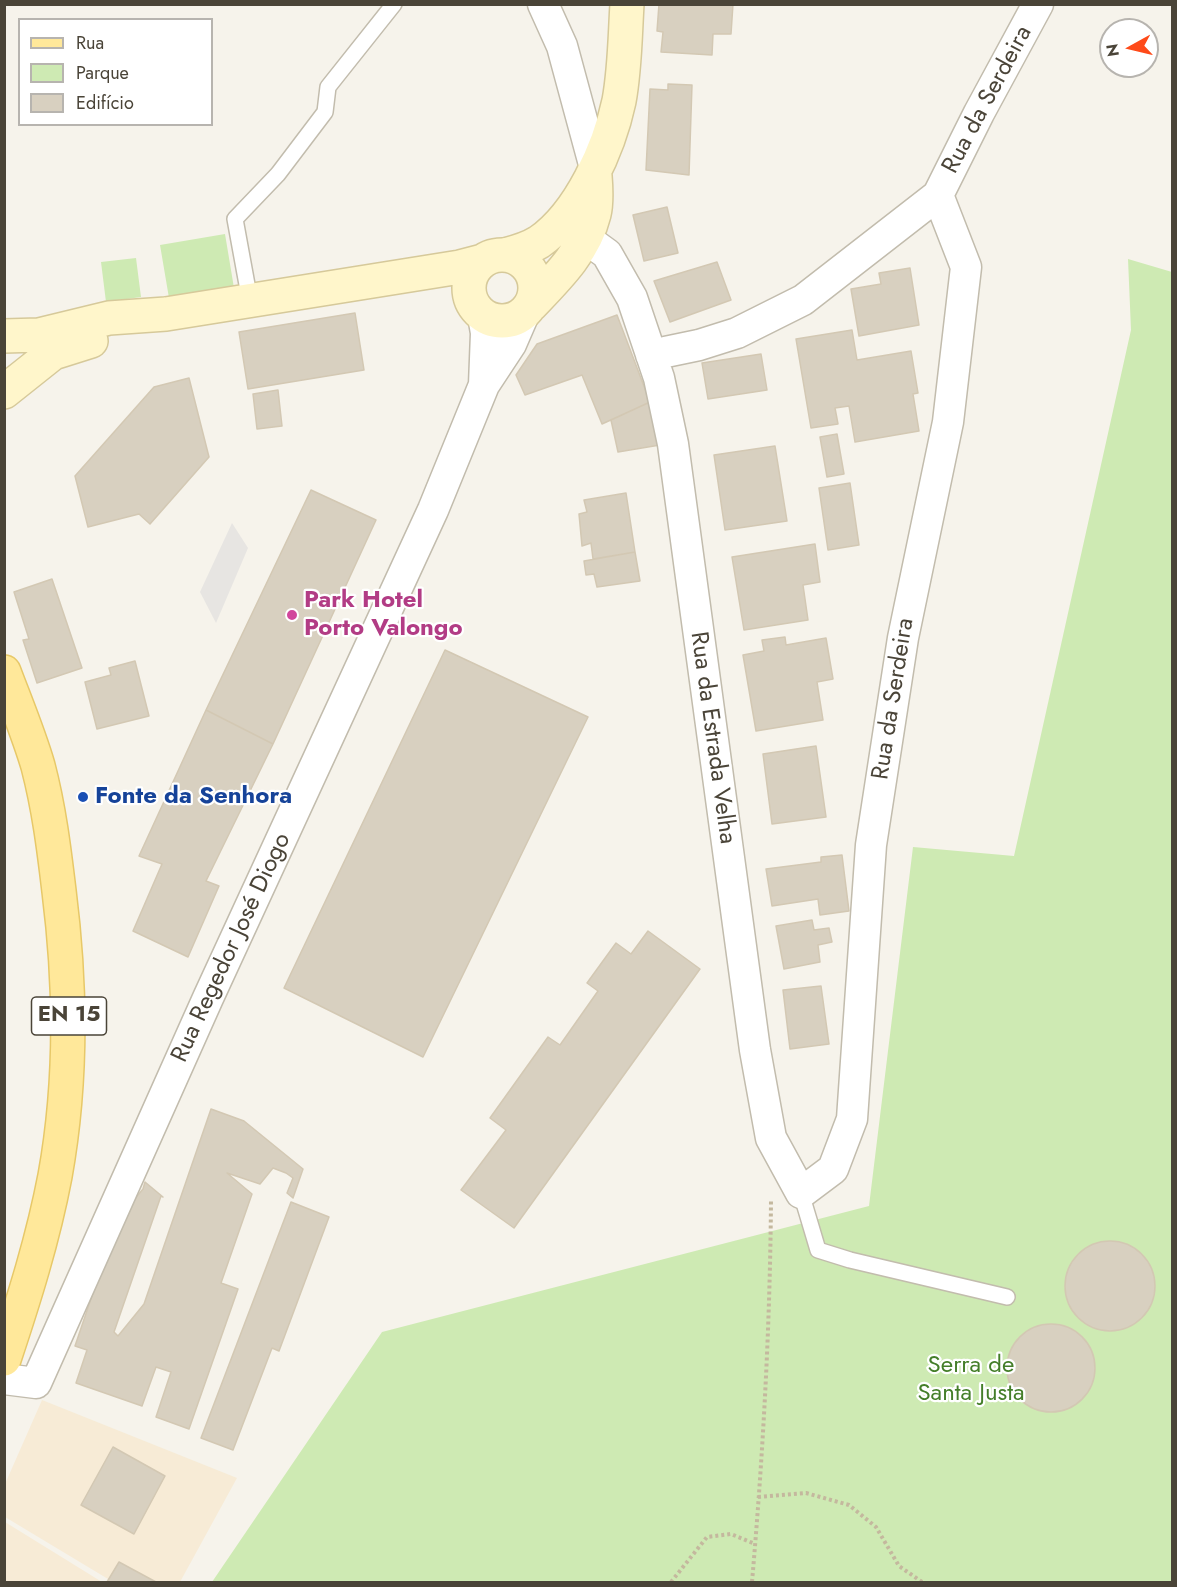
<!DOCTYPE html>
<meta charset="utf-8">
<style>
body{margin:0}
#map{position:relative;width:1177px;height:1587px;overflow:hidden;background:#f6f3eb;font-family:Jost,sans-serif}
canvas{display:block}
.frame{position:absolute;inset:0;border:6px solid #4a4438;pointer-events:none}
.legend{position:absolute;left:18px;top:18px;width:195px;height:108px;box-sizing:border-box;background:#fff;border:2px solid #b7b4af;margin:0;padding:8px 10px;list-style:none;font-size:18px;color:#4a4438}
.legend li{display:flex;align-items:center;gap:12px;height:30px}
.legend b{width:30px;border:2px solid #b7b4af}
.north{position:absolute;left:1099px;top:18px;width:60px;height:60px;box-sizing:border-box;background:#fff;border:2px solid #b7b4af;border-radius:50%;rotate:262deg;font-size:16px;font-weight:700;line-height:24px;text-align:center;color:#4a4438}
.north::after{content:'';display:block;margin:auto;width:21px;height:27px;background:#fe4a19;clip-path:polygon(50% 0,100% 100%,50% 72%,0 100%)}
</style>
<div id="map">
<canvas width="1177" height="1587"></canvas>
<div class="frame"></div>
<ul class="legend">
<li><b style="height:8px;background:#ffe89a"></b>Rua</li>
<li><b style="height:16px;background:#ceeab3"></b>Parque</li>
<li><b style="height:16px;background:#d8d0c0"></b>Edifício</li>
</ul>
<div class="north">N</div>
</div>
<script>
const g = document.querySelector('canvas').getContext('2d');
g.lineJoin = 'round';
function fill(path, color) { g.fillStyle = color; g.fill(path, 'evenodd'); }
function trace(path, color, width, dash) { g.strokeStyle = color; g.lineWidth = width; g.lineCap = dash ? 'butt' : 'round'; g.setLineDash(dash || []); g.stroke(path); }
function drawText(font, color, halo, rows, align = 'center') {
  g.font = font + ' Jost,sans-serif'; g.lineWidth = 4.5; g.setLineDash([]); g.textBaseline = 'middle'; g.strokeStyle = halo; g.fillStyle = color; for (const [text, x, y, turn = 0] of rows) {
    g.save(); g.translate(x, y); g.rotate((+turn || 0) * Math.PI / 180); g.textAlign = isNaN(turn) ? turn : align; if (halo) g.strokeText(text, 0, 0); g.fillText(text, 0, 0); g.restore();
  }
}
fill(new Path2D(`
 M 42,1400 L 237,1478 L 180,1582 L 113,1582 L 5,1517 L 5,1484 Z
 M 5,1522 L 102,1582 L 5,1582 Z`), '#f7ebd6');
fill(new Path2D(`
 M 225,234 L 234,288 L 169,298 L 160,245 Z
 M 136,258 L 141,297 L 106,302 L 101,262 Z
 M 1128,259 L 1172,272 L 1172,1582 L 212,1582 L 382,1332 L 869,1206 L 913,847 L 1014,856 L 1131,330 Z`), '#ceeab3');
fill(new Path2D(`
 M 232,523 L 248,548 L 216,623 L 200,592 Z`), '#e7e5e2');
const building = new Path2D(`
 M 659,4 L 733,4 L 731,34 L 713,34 L 712,55 L 661,52 L 663,32 L 657,31 Z
 M 668,84 L 692,85 L 689,175 L 646,170 L 650,89 L 668,90 Z
 M 667,207 L 678,253 L 644,261 L 633,215 Z
 M 717,262 L 731,300 L 670,322 L 654,281 Z
 M 910,268 L 919,325 L 859,336 L 851,289 L 881,284 L 879,273 Z
 M 355,313 L 364,370 L 248,389 L 239,332 Z
 M 617,315 L 650,402 L 602,424 L 582,375 L 525,395 L 516,375 L 537,344 Z
 M 852,330 L 857,360 L 911,351 L 918,393 L 913,394 L 919,431 L 855,442 L 849,406 L 835,408 L 838,424 L 811,428 L 796,339 Z
 M 761,354 L 767,390 L 708,399 L 702,363 Z
 M 189,378 L 209,457 L 150,524 L 139,514 L 88,527 L 75,476 L 154,387 Z
 M 278,390 L 282,426 L 257,429 L 253,394 Z
 M 650,402 L 660,445 L 618,452 L 611,420 Z
 M 837,434 L 844,474 L 827,477 L 820,437 Z
 M 775,446 L 787,521 L 725,530 L 714,455 Z
 M 850,483 L 859,545 L 828,550 L 819,488 Z
 M 311,490 L 376,520 L 273,744 L 206,710 Z
 M 626,493 L 635,552 L 593,559 L 591,543 L 582,546 L 579,514 L 587,512 L 584,500 Z
 M 815,544 L 820,582 L 803,585 L 808,620 L 744,630 L 732,557 Z
 M 635,552 L 640,581 L 597,587 L 594,574 L 586,575 L 584,561 Z
 M 52,579 L 82,668 L 37,683 L 23,640 L 29,639 L 14,592 Z
 M 785,637 L 786,645 L 826,638 L 833,679 L 817,682 L 823,720 L 756,731 L 743,655 L 764,651 L 762,640 Z
 M 445,650 L 588,717 L 423,1057 L 284,988 Z
 M 135,661 L 149,716 L 97,729 L 85,682 L 111,675 L 109,668 Z
 M 206,710 L 273,744 L 206,881 L 219,886 L 188,957 L 133,931 L 162,864 L 139,856 Z
 M 816,746 L 826,817 L 772,824 L 763,754 Z
 M 842,855 L 849,911 L 820,915 L 818,899 L 772,906 L 766,869 L 821,862 L 821,857 Z
 M 812,920 L 814,930 L 829,928 L 832,942 L 818,945 L 820,962 L 784,969 L 776,926 Z
 M 648,931 L 700,969 L 514,1228 L 461,1190 L 506,1130 L 490,1118 L 548,1037 L 560,1045 L 598,991 L 587,983 L 616,943 L 631,954 Z
 M 821,986 L 829,1044 L 790,1049 L 783,990 Z
 M 211,1109 L 244,1121 L 303,1169 L 293,1198 L 287,1193 L 293,1178 L 286,1173 L 273,1168 L 260,1184 L 227,1173 L 252,1194 L 221,1283 L 238,1289 L 189,1429 L 156,1417 L 171,1372 L 156,1367 L 142,1406 L 76,1383 L 87,1350 L 75,1346 L 118,1219 L 143,1189 L 145,1182 L 163,1197 L 161,1196 L 114,1332 L 118,1336 L 144,1304 Z
 M 291,1202 L 329,1217 L 279,1351 L 272,1348 L 233,1450 L 201,1438 Z
 M1065 1286a45 45 0 1 1 90 0a45 45 0 1 1-90 0Z
 M1007 1368a44 44 0 1 1 88 0a44 44 0 1 1-88 0Z
 M 113,1447 L 165,1476 L 134,1534 L 81,1505 Z
 M 119,1562 L 156,1582 L 107,1582 Z`);
fill(building, '#d8d0c0');
trace(building, '#d3c8b3', 1.5);
const lane = new Path2D(`
 M 250,301 L 235,219 L 278,174 L 325,112 L 328,87 L 394,4
 M 801,1193 L 818,1250 L 850,1260 L 1007,1297`);
const street = new Path2D(`
 M 543,4 L 562,46 L 595,168
 M 585,238 L 607,254 L 632,298 L 659,378 L 673,444 L 755,1050 L 771,1138 L 801,1193 L 833,1169 L 852,1119 L 871,845 L 903,638 L 948,422 L 966,267 L 938,195
 M 483,316 L 486,333 L 484,385
 M 651,355 L 699,345 L 737,333 L 803,300 L 938,195 L 979,113 L 1038,4
 M 4,1379 L 36,1383 L 208,998 L 433,510 L 484,385 L 511,344 L 524,314`);
const secondary = new Path2D(`
 M 505,255 C 517,252 528,249 539,242 C 580,214 609,148 619,101 C 625,69 625,36 627,4
 M469 288a33 33 0 1 1 66 0a33 33 0 1 1-66 0Z
 M 531,305 C 556,279 585,251 594,214 C 597,202 596,188 595,176
 M 4,336 L 39,335 L 109,318 L 166,314 L 460,267 L 483,261
 M 4,392 L 53,353 L 91,341`);
const primary = new Path2D(`
 M 4,672 C 16,704 29,735 38,766 C 49,808 54,849 59,891 C 71,986 72,1082 55,1176 C 43,1239 24,1299 4,1359`);
trace(lane, '#c2bcad', 18);
trace(street, '#c2bcad', 33);
trace(secondary, '#d6c99a', 36);
trace(primary, '#e7c868', 36);
trace(new Path2D(`
 M 758,1497 L 806,1493 L 849,1505 L 876,1527 L 899,1566 L 922,1582
 M 671,1582 L 707,1537 L 731,1534 L 755,1544
 M 752,1582 C 763,1455 770,1328 771,1200`), '#c4b89e', 4, [3, 3]);
trace(lane, '#fff', 15);
trace(street, '#fff', 30);
trace(secondary, '#fff6cb', 33);
trace(primary, '#ffe89a', 33);
for (const [x, y, r, color] of [
 [292,615,6,"#d1479c"],
 [83,797,6,"#1a4fb4"]
]) { const dot = new Path2D(); dot.arc(x, y, r, 0, 2 * Math.PI); g.fillStyle = color; g.fill(dot); trace(dot, '#fff', 2); }
for (const [x, y, w] of [
 [69,1016,75]
]) { const box = new Path2D(); box.roundRect(x - w / 2, y - 19, w, 38, 4.5); g.fillStyle = '#fff'; g.fill(box); trace(box, '#4a4438', 1.5); }
drawText('bold 22px', '#4a4438', null, [
 ["EN 15",69,1016]
]);
drawText('24px', '#4a4438', '#fff', [
 ["Rua da Serdeira",988,100,-62],
 ["Rua da Serdeira",894,699,-81],
 ["Rua da Estrada Velha",712,738,82],
 ["Rua Regedor José Diogo",232,948,-65]
]);
drawText('bold 24px', '#b23c85', '#fff', [
 ["Park Hotel",304,601],
 ["Porto Valongo",304,629]
], 'left');
drawText('bold 24px', '#164399', '#fff', [
 ["Fonte da Senhora",95,797]
], 'left');
drawText('24px', '#447e29', '#fff', [
 ["Serra de",971,1366],
 ["Santa Justa",971,1394]
]);
</script>
